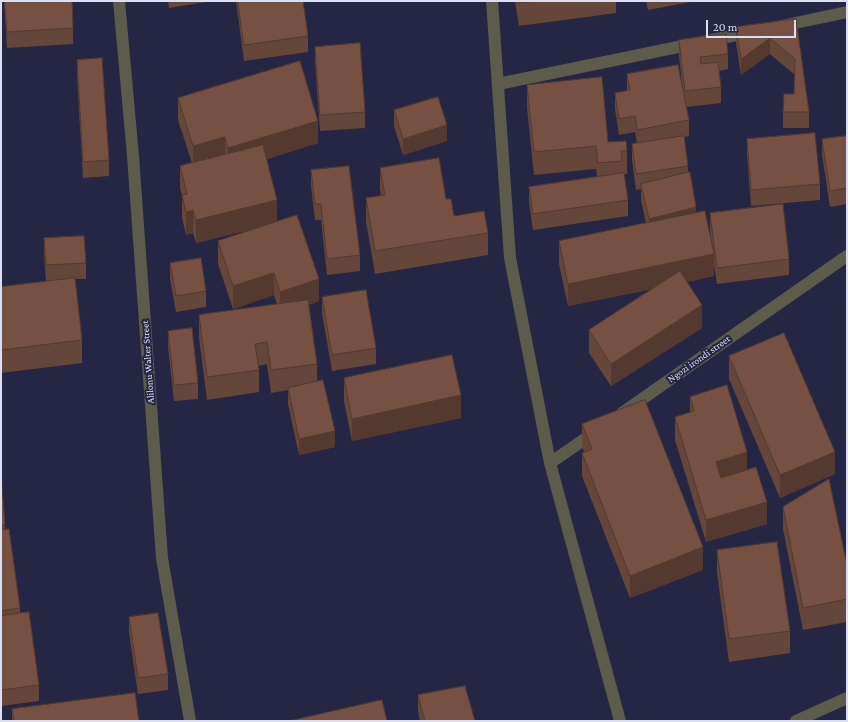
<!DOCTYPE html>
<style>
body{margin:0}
#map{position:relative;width:848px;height:722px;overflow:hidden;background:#252643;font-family:"Crimson Pro",serif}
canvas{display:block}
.frame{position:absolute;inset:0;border:2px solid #dcdef2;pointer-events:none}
.scale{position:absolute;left:706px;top:20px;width:90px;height:18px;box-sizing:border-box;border:2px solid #dcdef2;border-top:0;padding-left:5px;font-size:12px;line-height:14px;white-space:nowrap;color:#dcdef2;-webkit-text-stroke:3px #252643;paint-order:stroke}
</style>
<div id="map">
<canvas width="848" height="722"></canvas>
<div class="frame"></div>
<div class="scale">20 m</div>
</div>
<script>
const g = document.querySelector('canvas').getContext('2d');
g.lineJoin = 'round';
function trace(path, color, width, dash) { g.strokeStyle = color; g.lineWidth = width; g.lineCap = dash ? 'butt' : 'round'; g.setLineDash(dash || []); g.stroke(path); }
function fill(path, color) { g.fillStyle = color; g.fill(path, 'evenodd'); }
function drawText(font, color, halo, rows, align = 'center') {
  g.font = font + ' "Crimson Pro",serif'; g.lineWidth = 4; g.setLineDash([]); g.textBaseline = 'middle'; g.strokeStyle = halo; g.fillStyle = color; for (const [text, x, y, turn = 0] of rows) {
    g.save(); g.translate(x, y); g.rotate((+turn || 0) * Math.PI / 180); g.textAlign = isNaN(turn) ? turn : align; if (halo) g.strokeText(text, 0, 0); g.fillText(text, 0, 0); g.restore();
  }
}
trace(new Path2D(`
 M 119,1 L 133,156 L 162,558 L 190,721
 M 492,1 L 510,258 L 550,463 L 620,721
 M 781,26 L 847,12
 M 498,84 L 751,32
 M 622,413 L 847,256
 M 550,463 L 595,432
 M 796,721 L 847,698`), '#5d5b4c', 12);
fill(new Path2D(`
 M 4,1 L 72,1 L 73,28 L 73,44 L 7,48 Z
 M 168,1 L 212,1 L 169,8 Z
 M 236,1 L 303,1 L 308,36 L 308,52 L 244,61 Z
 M 515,1 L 616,1 L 616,13 L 519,26 Z
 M 646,1 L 696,1 L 648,10 Z
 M 796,19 L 809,112 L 809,128 L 783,128 L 783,112 L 794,94 L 795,75 L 770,54 L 741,75 L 736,43 L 736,27 Z
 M 679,40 L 728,54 L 728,69 L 719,71 L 721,87 L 721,103 L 686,107 L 689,120 L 689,136 L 684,137 L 688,166 L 688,173 L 696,213 L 711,238 L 710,229 L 710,213 L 789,259 L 789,275 L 717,284 L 714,265 L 714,276 L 687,282 L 702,328 L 611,386 L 589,353 L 589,330 L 653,289 L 568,306 L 559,264 L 559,241 L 646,223 L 641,200 L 641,189 L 636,190 L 632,160 L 632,144 L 637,143 L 635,132 L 619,135 L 615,109 L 615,93 L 627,91 L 627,74 L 683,91 L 679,56 Z
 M 315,47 L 365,112 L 365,128 L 320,131 L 315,63 Z
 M 77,60 L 109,160 L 109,176 L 83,178 L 77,76 Z
 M 527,85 L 608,142 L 627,151 L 627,174 L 624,174 L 628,200 L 628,216 L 533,230 L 529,203 L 529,187 L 597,177 L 596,169 L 534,175 L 527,108 Z
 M 178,98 L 318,143 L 267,159 L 277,221 L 319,301 L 309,305 L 317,364 L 317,381 L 335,447 L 299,455 L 288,404 L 288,390 L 271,393 L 267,364 L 258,366 L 259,370 L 259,392 L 207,400 L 199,338 L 199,315 L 277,304 L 274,295 L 233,309 L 218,264 L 218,241 L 265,226 L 196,243 L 193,233 L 186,235 L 182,218 L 182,195 L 180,188 L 180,166 L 192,163 L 178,120 Z
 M 394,110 L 447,141 L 403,155 L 394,126 Z
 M 847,136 L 847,204 L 830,207 L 822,155 L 822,139 Z
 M 747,139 L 820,184 L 820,200 L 751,206 L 747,155 Z
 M 380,168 L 446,199 L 454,216 L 488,233 L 488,255 L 375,274 L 366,221 L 366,198 L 381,196 L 380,190 Z
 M 311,170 L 360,255 L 360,271 L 327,275 L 321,220 L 315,220 L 311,186 Z
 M 44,238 L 86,263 L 86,279 L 75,279 L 82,340 L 82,363 L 1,373 L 1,287 L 46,281 L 44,254 Z
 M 170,263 L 206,291 L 206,307 L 176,312 L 170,279 Z
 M 322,297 L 376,348 L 376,364 L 332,371 L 322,313 Z
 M 168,331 L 198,383 L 198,399 L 174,401 L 168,347 Z
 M 729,356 L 835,474 L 780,498 L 729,379 Z
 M 344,378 L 461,418 L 352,441 L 344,401 Z
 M 690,397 L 747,470 L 767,524 L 706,542 L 675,440 L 675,417 L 690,413 Z
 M 582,424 L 703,570 L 630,598 L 582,476 L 582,453 L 584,452 L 582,447 Z
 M 1,475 L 5,529 L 20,608 L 20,614 L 39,685 L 39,701 L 1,706 Z
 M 783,507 L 847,565 L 847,622 L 803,630 L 783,529 Z
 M 717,550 L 790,631 L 790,653 L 729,662 L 717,573 Z
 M 129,617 L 168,674 L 168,690 L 138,694 L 129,633 Z
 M 418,695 L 475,721 L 420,721 L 418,711 Z
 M 12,709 L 139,721 L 12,721 Z`), '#65463a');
fill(new Path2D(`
 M 770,38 L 770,54 L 741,75 L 741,59 Z
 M 318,121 L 318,143 L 228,170 L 228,148 Z
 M 447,125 L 447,141 L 403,155 L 403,139 Z
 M 225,137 L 225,159 L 193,168 L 193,146 Z
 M 277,200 L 277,222 L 196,243 L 196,220 Z
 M 696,207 L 696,223 L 649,235 L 649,219 Z
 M 193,210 L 193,233 L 186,235 L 186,212 Z
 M 714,254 L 714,276 L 568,306 L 568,284 Z
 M 274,273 L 274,295 L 233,309 L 233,286 Z
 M 319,279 L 319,301 L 280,314 L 280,292 Z
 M 702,305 L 702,328 L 611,386 L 611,364 Z
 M 461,395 L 461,418 L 352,441 L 352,419 Z
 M 335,431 L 335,447 L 299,455 L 299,439 Z
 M 747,452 L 747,475 L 716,485 L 716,462 Z
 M 835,452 L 835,474 L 780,498 L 780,475 Z
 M 767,502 L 767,524 L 706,542 L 706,520 Z
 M 703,547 L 703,570 L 630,598 L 630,576 Z`), '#53392f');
const building = new Path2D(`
 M 5,1 L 72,1 L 73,28 L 7,32 Z
 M 238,1 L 303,1 L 308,36 L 244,45 Z
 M 519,1 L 534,1 L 519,3 Z
 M 796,19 L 809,112 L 783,112 L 784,94 L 794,94 L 795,59 L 770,38 L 741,59 L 736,27 Z
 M 726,34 L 728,54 L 700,57 L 701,64 L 718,62 L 721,87 L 685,91 L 679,40 Z
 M 360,43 L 365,112 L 320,115 L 315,47 Z
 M 102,58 L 109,160 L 83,162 L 77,60 Z
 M 300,61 L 318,121 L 228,148 L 225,137 L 193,146 L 178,98 Z
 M 678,65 L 689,120 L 637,130 L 635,116 L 619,119 L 615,93 L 630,90 L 627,74 Z
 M 602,77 L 608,142 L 626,141 L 627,151 L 621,151 L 622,161 L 598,163 L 596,146 L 534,152 L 527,85 Z
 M 438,97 L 447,125 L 403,139 L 394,110 Z
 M 815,133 L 820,184 L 751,190 L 747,139 Z
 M 684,136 L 688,166 L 636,174 L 632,144 Z
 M 847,136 L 847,188 L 830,191 L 822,139 Z
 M 263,145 L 277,200 L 196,220 L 193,210 L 186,212 L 182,195 L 187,194 L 180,166 Z
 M 439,158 L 446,199 L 451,199 L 454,216 L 484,211 L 488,233 L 375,251 L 366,198 L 385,195 L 380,168 Z
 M 349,166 L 360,255 L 327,259 L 321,204 L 315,204 L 311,170 Z
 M 690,172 L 696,207 L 649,219 L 641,184 Z
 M 624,173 L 628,200 L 533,214 L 529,187 Z
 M 783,204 L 789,259 L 717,268 L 710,213 Z
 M 705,211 L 714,254 L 568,284 L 559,241 Z
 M 297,215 L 319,279 L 280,292 L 274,273 L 233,286 L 218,241 Z
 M 84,236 L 86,263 L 46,265 L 44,238 Z
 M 201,258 L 206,291 L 176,296 L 170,263 Z
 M 680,271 L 702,305 L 611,364 L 589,330 Z
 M 75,278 L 82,340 L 1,350 L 1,287 Z
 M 366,290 L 376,348 L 332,355 L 322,297 Z
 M 308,300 L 317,364 L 271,370 L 267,342 L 255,344 L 259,370 L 207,377 L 199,315 Z
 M 192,328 L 198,383 L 174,385 L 168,331 Z
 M 784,333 L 835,452 L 780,475 L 729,356 Z
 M 452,355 L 461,395 L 352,419 L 344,378 Z
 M 323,380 L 335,431 L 299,439 L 288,388 Z
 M 727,385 L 747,452 L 716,462 L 721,478 L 756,467 L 767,502 L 706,520 L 675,417 L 694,411 L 690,397 Z
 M 645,400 L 703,547 L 630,576 L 582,453 L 592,449 L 582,424 Z
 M 1,475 L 5,525 L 1,525 Z
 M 829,479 L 847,565 L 847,599 L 803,608 L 783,507 Z
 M 9,529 L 20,608 L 1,611 L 1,530 Z
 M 777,542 L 790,631 L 729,639 L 717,550 Z
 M 29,612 L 39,685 L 1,690 L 1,616 Z
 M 158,613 L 168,674 L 138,678 L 129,617 Z
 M 465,686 L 475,721 L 425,721 L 418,695 Z
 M 135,693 L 139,721 L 14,721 L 12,709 Z
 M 382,700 L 387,721 L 289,721 Z`);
fill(building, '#765143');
trace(building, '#53392f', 1);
drawText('10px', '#dcdef2', '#252643', [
 ["Ngozi irondi street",699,359,-35],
 ["Alilonu Walter Street",148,362,-94]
]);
</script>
